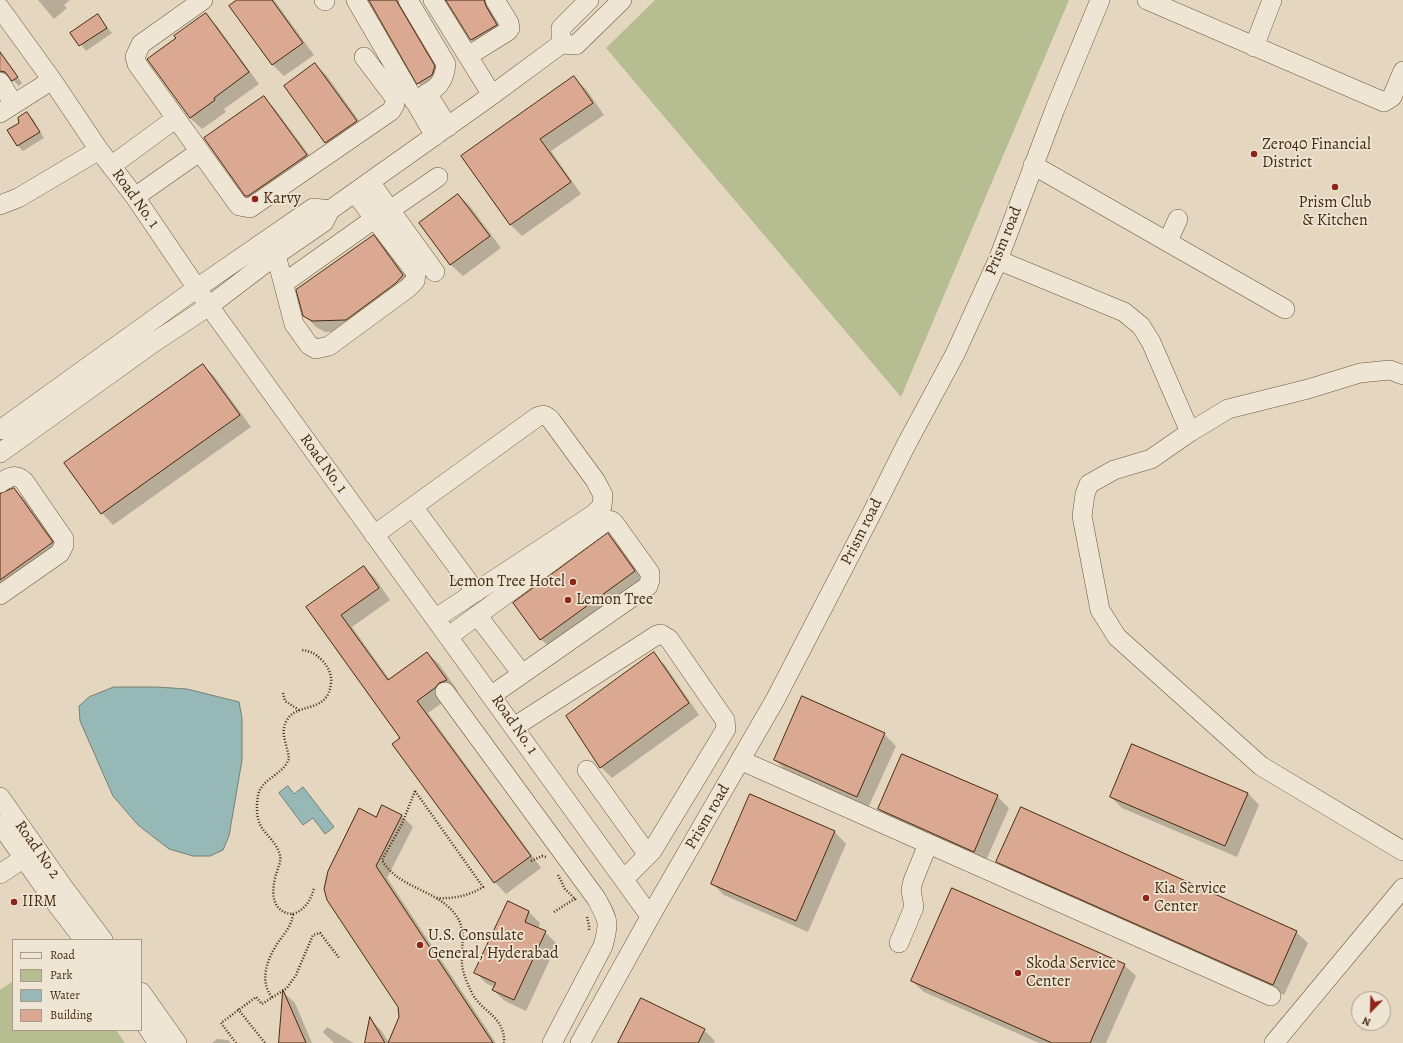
<!DOCTYPE html>
<style>
body{margin:0}
#map{position:relative;width:1403px;height:1043px;overflow:hidden;background:#e5d7bf;font-family:Alegreya,serif}
canvas{display:block}
.legend{position:absolute;left:12px;top:939px;width:130px;height:92px;box-sizing:border-box;background:#eee5d5;border:1px solid #ab9a85;margin:0;padding:5px 7px;list-style:none;font-size:12px;color:#462a0d}
.legend li{display:flex;align-items:center;gap:8px;height:20px}
.legend b{width:20px;border:1px solid #ab9a85}
.north{position:absolute;left:1351px;top:991px;width:40px;height:40px;box-sizing:border-box;background:#eee5d5;border:1px solid #ab9a85;border-radius:50%;rotate:203deg;font-size:11px;font-weight:700;line-height:16px;text-align:center;color:#462a0d}
.north::after{content:'';display:block;margin:auto;width:14px;height:18px;background:#8f2418;clip-path:polygon(50% 0,100% 100%,50% 72%,0 100%)}
</style>
<div id="map">
<canvas width="1403" height="1043"></canvas>
<ul class="legend">
<li><b style="height:5px;background:#eee5d5"></b>Road</li>
<li><b style="height:11px;background:#b6be91"></b>Park</li>
<li><b style="height:11px;background:#96b8b7"></b>Water</li>
<li><b style="height:11px;background:#dba991"></b>Building</li>
</ul>
<div class="north">N</div>
</div>
<script>
const g = document.querySelector('canvas').getContext('2d');
g.lineJoin = 'round';
function fill(path, color) { g.fillStyle = color; g.fill(path, 'evenodd'); }
function trace(path, color, width, dash) { g.strokeStyle = color; g.lineWidth = width; g.lineCap = dash ? 'butt' : 'round'; g.setLineDash(dash || []); g.stroke(path); }
function drawText(font, color, halo, rows, align = 'center') {
  g.font = font + ' Alegreya,serif'; g.lineWidth = 3.5; g.setLineDash([]); g.textBaseline = 'middle'; g.strokeStyle = halo; g.fillStyle = color; for (const [text, x, y, turn = 0] of rows) {
    g.save(); g.translate(x, y); g.rotate((+turn || 0) * Math.PI / 180); g.textAlign = isNaN(turn) ? turn : align; if (halo) g.strokeText(text, 0, 0); g.fillText(text, 0, 0); g.restore();
  }
}
fill(new Path2D(`
 M 655,0 L 1069,0 L 901,397 L 606,48 Z
 M 13,981 L 13,1030 L 116,1030 L 125,1043 L 0,1043 L 0,990 Z`), '#b6be91');
const water = new Path2D(`
 M 114,687 L 157,687 L 187,689 L 239,702 L 242,718 L 242,760 L 229,836 L 223,850 L 210,856 L 193,856 L 169,849 L 138,825 L 113,796 L 80,721 L 79,706 L 89,697 Z
 M 288,786 L 294,794 L 303,787 L 334,827 L 325,834 L 313,818 L 303,825 L 279,793 Z`);
fill(water, '#96b8b7');
trace(water, '#767f73', 1);
fill(new Path2D(`
 M 38,0 L 70,0 L 64,5 L 67,8 L 54,19 Z
 M 239,0 L 274,0 L 314,55 L 284,76 L 273,65 L 230,6 Z
 M 369,0 L 399,0 L 446,78 L 430,94 L 418,83 Z
 M 446,0 L 490,0 L 508,36 L 483,51 L 472,40 L 448,0 Z
 M 205,14 L 217,26 L 259,84 L 224,109 L 226,112 L 202,129 L 190,118 L 177,38 Z
 M 97,15 L 112,33 L 86,51 L 72,33 Z
 M 0,53 L 22,83 L 19,86 L 11,78 L 4,77 L 0,72 Z
 M 315,64 L 327,76 L 368,133 L 338,154 L 326,142 Z
 M 574,78 L 586,89 L 604,115 L 551,151 L 581,194 L 522,236 L 511,225 L 462,156 Z
 M 264,98 L 275,109 L 318,167 L 258,207 L 246,195 Z
 M 27,113 L 33,119 L 44,138 L 23,151 L 18,146 L 20,123 Z
 M 458,195 L 470,206 L 501,248 L 463,276 L 451,265 L 420,223 Z
 M 373,237 L 385,248 L 414,287 L 358,331 L 325,332 L 316,327 L 304,315 Z
 M 203,365 L 214,376 L 251,427 L 113,525 L 102,513 L 66,463 Z
 M 14,489 L 25,500 L 64,554 L 0,605 L 0,494 Z
 M 608,535 L 625,552 L 651,588 L 558,656 L 541,639 Z
 M 364,567 L 375,578 L 390,600 L 352,627 L 390,680 L 427,653 L 439,664 L 458,691 L 450,694 L 446,700 L 428,713 L 541,868 L 506,894 L 495,882 L 401,739 L 307,607 Z
 M 654,654 L 665,665 L 699,715 L 612,778 L 601,767 Z
 M 884,734 L 896,746 L 868,808 L 786,771 L 775,760 Z
 M 1248,793 L 1259,805 L 1237,857 L 1122,808 L 1111,797 Z
 M 751,796 L 835,832 L 846,844 L 808,932 L 724,895 L 713,884 Z
 M 997,796 L 1009,808 L 985,863 L 891,821 L 879,809 Z
 M 383,806 L 402,816 L 413,827 L 387,878 L 496,1043 L 389,1043 L 400,1018 L 399,1007 L 328,900 Z
 M 997,862 L 1296,932 L 1308,943 L 1284,995 L 1009,873 Z
 M 508,902 L 529,912 L 540,923 L 538,929 L 545,932 L 557,944 L 526,1011 L 505,1001 L 493,990 L 494,987 L 487,984 L 476,973 Z
 M 1124,965 L 1136,976 L 1106,1043 L 1039,1043 L 924,992 L 912,981 Z
 M 284,993 L 295,1003 L 312,1043 L 280,1043 Z
 M 370,1019 L 381,1030 L 389,1043 L 366,1043 Z
 M 327,1027 L 350,1041 L 354,1043 L 334,1043 L 323,1032 Z
 M 704,1030 L 715,1041 L 714,1043 L 620,1043 Z
 M 217,1039 L 228,1040 L 231,1043 L 212,1043 Z`), '#0003');
const building = new Path2D(`
 M 237,0 L 272,0 L 303,43 L 272,65 L 229,6 Z
 M 369,0 L 396,0 L 435,66 L 432,75 L 417,84 Z
 M 446,0 L 484,0 L 486,6 L 497,25 L 471,40 Z
 M 206,13 L 249,72 L 214,98 L 215,100 L 190,118 L 147,59 L 176,38 L 174,36 Z
 M 98,14 L 107,28 L 79,46 L 70,33 Z
 M 0,52 L 18,77 L 12,81 L 5,72 L 0,71 Z
 M 315,63 L 357,121 L 325,143 L 284,86 Z
 M 574,76 L 593,103 L 540,139 L 571,182 L 510,225 L 461,156 Z
 M 264,96 L 307,155 L 248,196 L 245,196 L 204,138 Z
 M 27,112 L 40,132 L 17,146 L 7,130 L 19,123 L 18,118 Z
 M 458,194 L 490,236 L 450,265 L 419,223 Z
 M 374,235 L 403,275 L 396,283 L 346,320 L 312,321 L 303,316 L 296,290 Z
 M 203,364 L 240,415 L 101,514 L 64,463 Z
 M 14,488 L 53,542 L 0,580 L 0,494 Z
 M 608,533 L 635,571 L 540,640 L 513,603 Z
 M 364,566 L 379,588 L 341,615 L 388,680 L 427,652 L 447,680 L 439,683 L 435,688 L 417,701 L 531,856 L 494,883 L 392,744 L 400,738 L 306,607 Z
 M 654,652 L 689,703 L 600,768 L 566,716 Z
 M 802,696 L 885,733 L 857,797 L 774,760 Z
 M 1132,744 L 1248,793 L 1225,846 L 1110,797 Z
 M 902,754 L 998,795 L 974,852 L 878,809 Z
 M 750,794 L 835,831 L 796,921 L 711,884 Z
 M 382,805 L 402,815 L 376,866 L 493,1043 L 388,1043 L 399,1017 L 398,1007 L 327,900 L 324,889 L 328,871 L 359,808 L 376,817 Z
 M 1021,807 L 1297,931 L 1273,985 L 996,862 Z
 M 952,888 L 1125,964 L 1090,1043 L 1052,1043 L 911,981 Z
 M 508,901 L 529,911 L 525,922 L 546,931 L 514,1000 L 492,990 L 496,983 L 474,973 Z
 M 283,990 L 306,1043 L 279,1043 Z
 M 641,998 L 705,1029 L 698,1043 L 618,1043 Z
 M 370,1017 L 385,1043 L 365,1043 Z`);
fill(building, '#dba991');
trace(building, '#462a0d', 1);
const minor = new Path2D(`
 M 203,0 L 141,44 L 135,57 L 137,64 L 239,206 L 250,208 L 391,111 L 395,104 L 395,98 L 364,57
 M 324,0 L 325,1
 M 356,0 L 435,136
 M 408,0 L 446,64 C 444,87 433,90 414,101
 M 433,0 L 492,95
 M 1147,0 L 1384,102 L 1392,97 L 1403,71
 M 0,8 L 52,80 L 99,150 L 135,197 L 209,306 L 650,916
 M 561,44 L 561,28 L 589,0
 M 1254,47 L 1272,0
 M 468,56 L 508,31 L 510,28 L 509,23 L 495,0
 M 0,82 L 14,104
 M 427,93 L 448,127
 M 0,113 L 52,80
 M 1033,165 L 1285,309
 M 111,166 L 175,119
 M 370,182 L 435,272
 M 135,197 L 199,152
 M 0,205 L 18,198 L 99,150
 M 390,210 L 438,177
 M 1168,241 L 1178,219
 M 276,255 L 294,324 L 309,345 L 316,349 L 329,346 L 408,288 L 415,281 L 416,273 L 355,193
 M 998,260 L 1124,312 L 1141,326 L 1151,342 L 1190,432
 M 284,283 L 374,219
 M 1403,375 L 1390,370 L 1360,373 L 1308,389 L 1228,409 L 1190,432 L 1151,459 L 1114,470 L 1089,484 L 1085,494 L 1082,516 L 1100,610 L 1117,637 L 1261,766 L 1403,851
 M 0,430 L 197,288 L 313,208 L 330,210
 M 0,453 L 153,343 L 209,306 L 276,255 L 324,222 L 330,210 L 492,95 L 561,44 L 576,45 L 622,0
 M 0,483 C 9,477 15,473 24,481 L 64,539 L 64,545 L 60,553 L 0,595
 M 413,507 L 476,592
 M 374,535 L 537,417 C 543,414 546,415 551,420 L 595,480 L 603,495 L 602,506 L 594,514 L 436,618
 M 477,615 L 522,674
 M 449,636 L 608,520 L 612,521 L 615,524 L 650,573 L 650,580 L 648,586 L 492,695
 M 445,692 L 596,898 C 608,920 610,921 603,946 L 552,1043
 M 514,727 L 657,635 L 661,634 L 669,639 L 725,720 L 726,729 L 652,851 L 624,879
 M 740,760 L 1271,996
 M 587,770 L 648,855
 M 0,797 L 64,888 L 103,940
 M 0,824 L 51,897 L 84,940
 M 0,874 L 24,858
 M 899,943 L 914,907 L 911,890 L 913,881 L 928,844
 M 141,992 L 177,1043
 M 141,1018 L 158,1043
 M 580,1043 L 655,908 L 775,700 L 873,511 L 906,445 L 955,354 L 998,260 L 1055,109 L 1100,0
 M 1274,1043 L 1403,888`);
trace(minor, '#6e553a', 20);
trace(new Path2D(`
 M 283,693 L 285,701 L 299,710
 M 415,791 L 402,824 L 382,860 C 397,888 436,889 455,914 C 467,929 461,947 462,965 C 463,973 467,983 471,991 C 481,1013 505,1015 504,1043
 M 415,791 L 483,887 C 469,896 453,899 436,898
 M 531,861 L 542,856 L 546,857
 M 558,875 L 565,889 L 576,900
 M 554,912 L 576,898
 M 293,914 C 305,910 311,900 314,888
 M 587,917 L 589,925 L 589,930
 M 272,997 C 259,981 267,960 277,944 C 283,935 292,926 293,914 C 273,913 271,895 275,878 C 277,869 283,861 279,852 C 276,844 270,838 265,832 C 256,822 256,808 258,795 C 261,783 272,778 280,771 C 284,768 287,763 289,759 C 288,746 279,733 287,720 C 297,702 328,714 331,683 C 332,674 328,667 322,660 C 314,653 311,651 301,650
 M 238,1009 L 265,1043
 M 236,1043 L 221,1023 L 256,997 L 262,1004 L 287,988 L 296,975 L 313,935 L 320,933 L 340,959`), '#462a0d', 2.5, [1, 2]);
trace(minor, '#eee5d5', 19);
for (const [x, y, r, color] of [
 [1254,154,4,"#8f2418"],
 [1335,187,4,"#8f2418"],
 [255,199,4,"#8f2418"],
 [573,582,4,"#8f2418"],
 [568,600,4,"#8f2418"],
 [1146,898,4,"#8f2418"],
 [14,902,4,"#8f2418"],
 [420,945,4,"#8f2418"],
 [1018,973,4,"#8f2418"]
]) { const dot = new Path2D(); dot.arc(x, y, r, 0, 2 * Math.PI); g.fillStyle = color; g.fill(dot); trace(dot, '#eee5d5', 1.5); }
drawText('16px', '#462a0d', '#eee5d5', [
 ["Zero40 Financial",1262,145],
 ["District",1262,163],
 ["Karvy",263,199],
 ["Prism Club",1335,203,"center"],
 ["& Kitchen",1335,221,"center"],
 ["Lemon Tree Hotel",565,582,"right"],
 ["Lemon Tree",576,600],
 ["Kia Service",1154,889],
 ["Center",1154,907],
 ["IIRM",22,902],
 ["U.S. Consulate",428,936],
 ["General, Hyderabad",428,954],
 ["Skoda Service",1026,964],
 ["Center",1026,982]
], 'left');
drawText('16px', '#462a0d', '#eee5d5', [
 ["Road No. 1",135,199,54],
 ["Prism road",1004,241,-68],
 ["Road No. 1",323,464,54],
 ["Prism road",862,532,-63],
 ["Road No. 1",514,725,55],
 ["Prism road",708,817,-60],
 ["Road No 2",37,850,55]
]);
</script>
